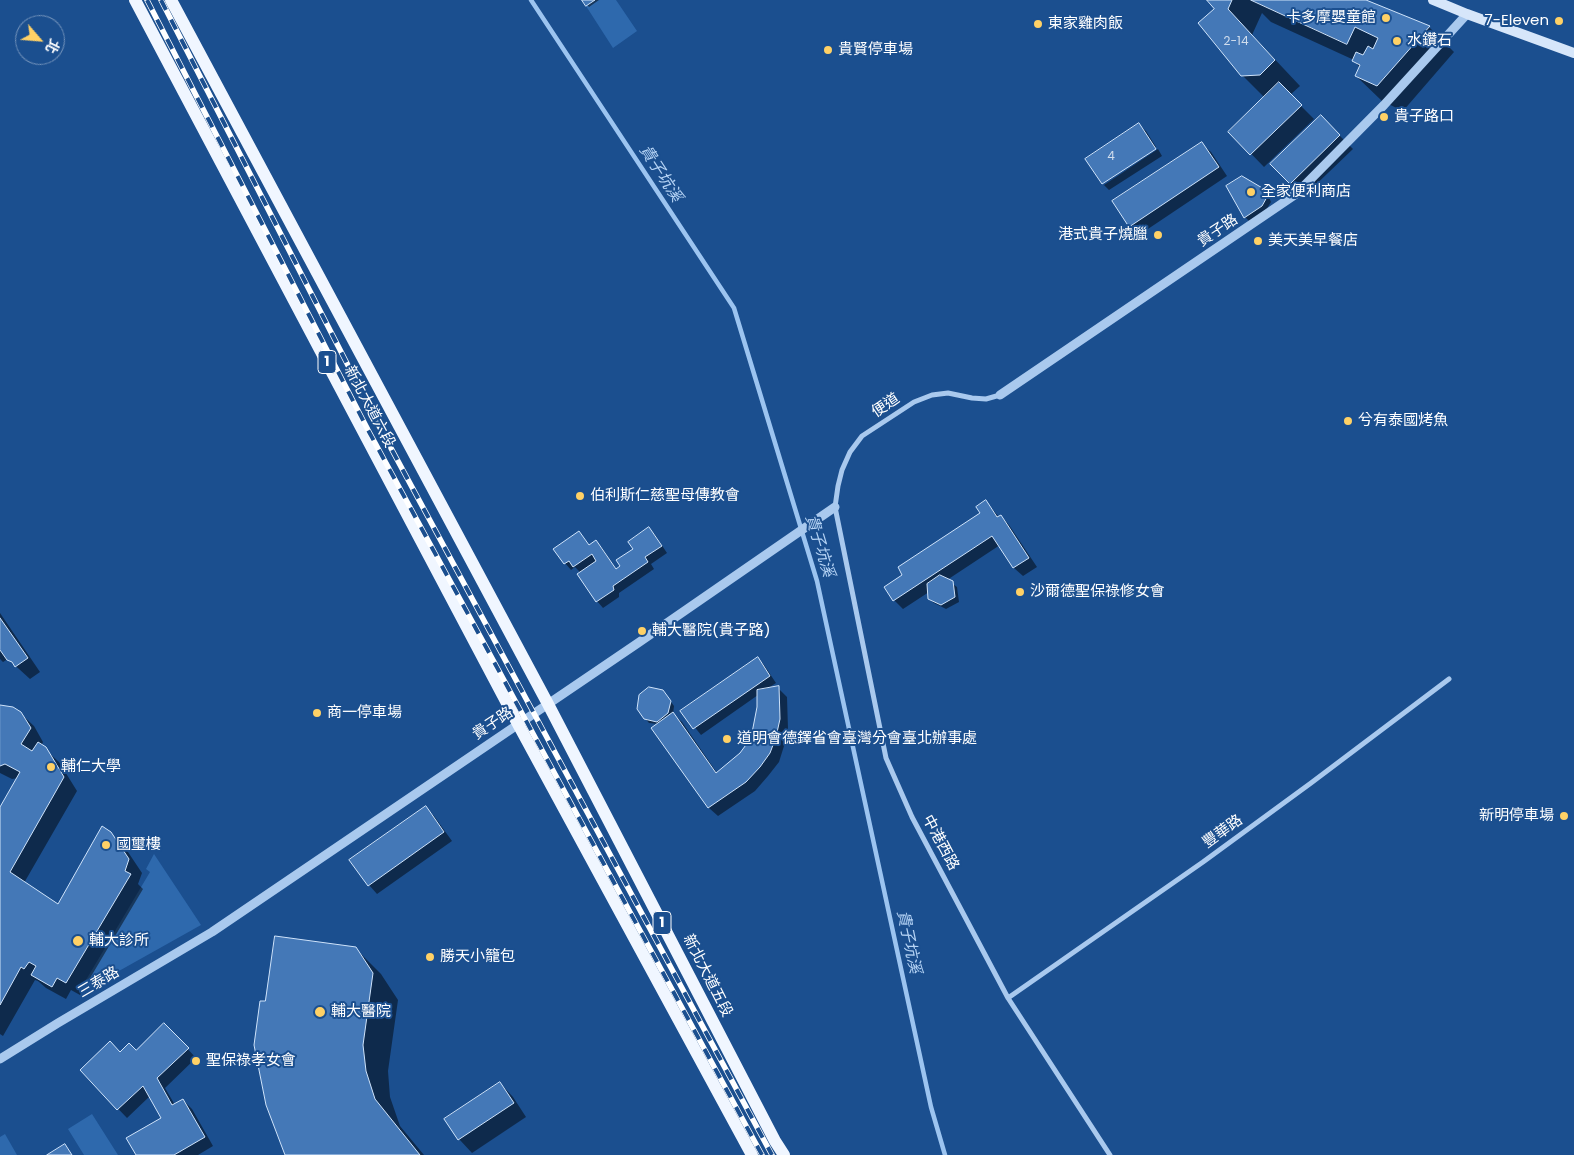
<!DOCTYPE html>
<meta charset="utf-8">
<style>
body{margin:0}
#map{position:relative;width:1574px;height:1155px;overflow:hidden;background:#1b4f8f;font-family:Poppins,"Noto Sans TC",sans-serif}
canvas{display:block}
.north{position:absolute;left:15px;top:15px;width:50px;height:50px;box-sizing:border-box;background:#1b4f8f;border:1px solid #7695bc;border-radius:50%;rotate:117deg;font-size:14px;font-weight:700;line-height:20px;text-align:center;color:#fff}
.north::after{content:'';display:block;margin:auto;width:18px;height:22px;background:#ffd166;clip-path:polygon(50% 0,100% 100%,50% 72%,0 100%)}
</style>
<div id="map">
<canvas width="1574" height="1155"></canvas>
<div class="north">北</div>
</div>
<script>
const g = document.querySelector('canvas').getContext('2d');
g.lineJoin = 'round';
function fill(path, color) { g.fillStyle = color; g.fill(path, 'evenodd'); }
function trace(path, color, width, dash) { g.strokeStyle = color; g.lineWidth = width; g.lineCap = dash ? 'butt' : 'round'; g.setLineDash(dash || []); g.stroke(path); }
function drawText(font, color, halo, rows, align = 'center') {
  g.font = font + ' Poppins,"Noto Sans TC",sans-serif'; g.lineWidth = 4; g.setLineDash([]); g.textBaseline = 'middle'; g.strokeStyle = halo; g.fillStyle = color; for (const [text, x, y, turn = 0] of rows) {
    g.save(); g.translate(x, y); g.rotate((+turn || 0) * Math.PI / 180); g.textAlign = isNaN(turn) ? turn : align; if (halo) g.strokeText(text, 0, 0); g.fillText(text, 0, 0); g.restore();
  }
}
fill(new Path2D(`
 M 595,0 L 616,0 L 637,31 L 613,48 L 586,6 Z
 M 154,854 L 201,925 L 85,990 L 83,985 L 150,872 L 146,869 Z
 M 92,1114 L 118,1155 L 84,1155 L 68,1129 Z
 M 5,1134 L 17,1155 L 0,1155 L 0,1137 Z`), '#2e69ad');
fill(new Path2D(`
 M 583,0 L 599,0 L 589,7 Z
 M 1208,0 L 1363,0 L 1429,27 L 1454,52 L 1403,111 L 1382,101 L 1356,76 L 1360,68 L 1354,60 L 1271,22 L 1262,13 L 1252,35 L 1300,86 L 1290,95 L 1314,119 L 1264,167 L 1230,132 L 1265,98 L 1242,75 L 1216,9 Z
 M 1139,125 L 1146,131 L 1156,147 L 1102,183 Z
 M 1334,130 L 1353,149 L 1304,196 L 1272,164 Z
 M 1202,144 L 1211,152 L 1227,176 L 1139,235 L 1130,226 Z
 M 1158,149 L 1162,156 L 1109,190 L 1104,185 Z
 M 1263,190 L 1268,195 L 1271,202 L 1266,210 L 1249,221 L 1245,217 Z
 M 986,502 L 999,517 L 1001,516 L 1009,525 L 1037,567 L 1023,576 L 1014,568 L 1000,545 L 947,580 L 957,587 L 959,602 L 946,609 L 934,603 L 929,599 L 929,592 L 903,609 L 894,600 L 904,575 L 981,513 Z
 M 649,528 L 655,535 L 667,553 L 651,564 L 654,569 L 619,593 L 619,597 L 603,608 L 597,601 L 579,574 L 581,573 L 575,567 L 571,570 L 565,563 L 579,533 L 590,546 L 596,542 L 602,548 L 617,570 Z
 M 0,613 L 40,672 L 30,679 L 8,659 L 3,662 L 0,659 Z
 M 758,658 L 764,665 L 776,683 L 765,690 L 778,688 L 787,697 L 788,729 L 784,746 L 779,762 L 768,776 L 755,791 L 718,816 L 709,808 L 653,728 L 658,724 L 649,723 L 645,718 L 663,691 L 674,706 L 673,714 L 682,722 L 717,773 L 741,754 L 752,739 L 758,707 L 758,695 L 701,735 L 682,711 Z
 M 0,706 L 20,713 L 34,726 L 43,742 L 41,746 L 59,762 L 77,791 L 24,883 L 58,905 L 110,833 L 124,846 L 142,873 L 138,884 L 143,889 L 80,995 L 71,990 L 66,999 L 46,988 L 38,981 L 35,980 L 3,1036 L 0,1034 L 0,809 L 18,778 L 12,779 L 0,773 Z
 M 425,808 L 434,816 L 452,841 L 377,894 L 369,885 Z
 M 355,948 L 381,974 L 398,1000 L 388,1071 L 390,1097 L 400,1126 L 424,1155 L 287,1155 L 266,1003 Z
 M 173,1033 L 196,1058 L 165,1088 L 175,1105 L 183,1100 L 192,1109 L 213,1146 L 198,1155 L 137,1155 L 163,1119 L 150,1096 L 127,1118 L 81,1070 L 120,1053 L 136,1051 Z
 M 500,1083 L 513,1097 L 526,1117 L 472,1153 L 459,1139 L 446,1119 Z`), '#0007');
trace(new Path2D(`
 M 531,0 L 734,308 L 817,581 L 931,1107 L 945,1155`), '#9cc4f0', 4.5);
const building = new Path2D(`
 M 582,0 L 595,0 L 586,6 Z
 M 1207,0 L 1232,0 L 1228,9 L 1275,60 L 1260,75 L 1241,76 L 1198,23 L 1214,9 Z
 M 1251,0 L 1366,0 L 1430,26 L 1377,86 L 1355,76 L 1360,65 L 1352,61 L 1356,52 L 1363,55 L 1368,46 L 1373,49 L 1378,38 L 1355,27 L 1347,44 Z
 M 1279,82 L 1302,105 L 1250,155 L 1228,132 Z
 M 1321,115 L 1340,135 L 1290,184 L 1270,164 Z
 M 1139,123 L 1156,149 L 1102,184 L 1085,159 Z
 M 1202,142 L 1219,167 L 1129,227 L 1112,201 Z
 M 1242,176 L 1264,189 L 1267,197 L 1262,206 L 1244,218 L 1226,186 Z
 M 986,500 L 997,517 L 1001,515 L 1029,558 L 1013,568 L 992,536 L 893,601 L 884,587 L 902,575 L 898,567 L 980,513 L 976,507 Z
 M 649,527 L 662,546 L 645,557 L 648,562 L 613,586 L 614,590 L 596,602 L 577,574 L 596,561 L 592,554 L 573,567 L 569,561 L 564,564 L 553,549 L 579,531 L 589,545 L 596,540 L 616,569 L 620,566 L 616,560 L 633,549 L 628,542 Z
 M 940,575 L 953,581 L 955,597 L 941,605 L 928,599 L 927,584 Z
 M 0,618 L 28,658 L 15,667 L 12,662 L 7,660 L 0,650 Z
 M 758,657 L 770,676 L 693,729 L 680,711 Z
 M 779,686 L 780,719 L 776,737 L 770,753 L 760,767 L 746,782 L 708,808 L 651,728 L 673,712 L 716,773 L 740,753 L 751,738 L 757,707 L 757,690 Z
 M 649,687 L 663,690 L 671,701 L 668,713 L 657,722 L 644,719 L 637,709 L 639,695 Z
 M 0,705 L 13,707 L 21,712 L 31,728 L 21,744 L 32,751 L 38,742 L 46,747 L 64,777 L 10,872 L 58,904 L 102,826 L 111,832 L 129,859 L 125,871 L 131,874 L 66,983 L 57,978 L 52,987 L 31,975 L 36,966 L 29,962 L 24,969 L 21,967 L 0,1005 L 0,807 L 20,772 L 5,764 L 0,766 Z
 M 426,806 L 444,832 L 368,886 L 349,860 Z
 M 275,936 L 356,947 L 373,973 L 363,1045 L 366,1071 L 375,1099 L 420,1155 L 285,1155 L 266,1105 L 254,1045 L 260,1001 L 265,1001 Z
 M 164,1023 L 189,1048 L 157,1078 L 172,1105 L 183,1099 L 205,1137 L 174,1155 L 136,1155 L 126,1138 L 161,1118 L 143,1086 L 117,1110 L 80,1070 L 110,1041 L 120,1052 L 129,1043 L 136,1050 Z
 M 500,1082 L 514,1103 L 458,1140 L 444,1119 Z
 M 65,1144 L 72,1155 L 47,1155 Z`);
fill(building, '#4478b7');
trace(building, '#cfe3fa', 1);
trace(new Path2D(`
 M 1000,395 L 986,399 L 972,398 L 948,393 L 932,395 L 914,402 L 862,436 L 850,452 L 842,470 L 838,486 L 835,507 L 886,758 L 912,817 L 1008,998 L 1110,1155
 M 1008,998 L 1203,862 L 1311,783 L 1449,679`), '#a9c9ee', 5);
trace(new Path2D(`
 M 1000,395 L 1296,194 L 1384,105 L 1467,14
 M 0,1059 L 58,1023 L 212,932 L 638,643 L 835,507`), '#a9c9ee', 9);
trace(new Path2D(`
 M 1433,0 L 1467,14 L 1574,53`), '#d6e6fa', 10);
trace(new Path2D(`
 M 135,0 L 518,724 L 752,1155
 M 171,0 L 548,704 L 775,1141 L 784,1155`), '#f0f6ff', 12);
const rail = new Path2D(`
 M 147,0 L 368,430 L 762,1155
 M 161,0 L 378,424 L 772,1155`);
trace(rail, '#fff', 5.5);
trace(rail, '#1b4f8f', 4, [11]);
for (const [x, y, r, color] of [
 [1386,18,5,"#ffd166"],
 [1559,21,5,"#ffd166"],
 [1038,24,5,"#ffd166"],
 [1397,41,5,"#ffd166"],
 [828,50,5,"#ffd166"],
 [1384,117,5,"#ffd166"],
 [1251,192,5,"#ffd166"],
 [1158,235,5,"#ffd166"],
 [1258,241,5,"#ffd166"],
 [1348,421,5,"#ffd166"],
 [580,496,5,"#ffd166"],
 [1020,592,5,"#ffd166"],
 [642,631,5,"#ffd166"],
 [317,713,5,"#ffd166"],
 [727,739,5,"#ffd166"],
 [51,767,5,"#ffd166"],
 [1564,816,5,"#ffd166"],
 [106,845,5,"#ffd166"],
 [78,941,6,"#ffd166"],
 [430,957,5,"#ffd166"],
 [320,1012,6,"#ffd166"],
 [196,1061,5,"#ffd166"]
]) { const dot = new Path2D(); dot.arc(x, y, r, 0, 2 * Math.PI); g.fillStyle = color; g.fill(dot); trace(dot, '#1b4f8f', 2); }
drawText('12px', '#d0dded', null, [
 ["2-14",1236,42],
 ["4",1111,157]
]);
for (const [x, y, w] of [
 [327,362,18],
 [662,923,18]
]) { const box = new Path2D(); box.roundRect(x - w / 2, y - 11.5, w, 23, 4); g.fillStyle = '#1b4f8f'; g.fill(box); trace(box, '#fff', 1); }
drawText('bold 14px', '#fff', null, [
 ["1",327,362],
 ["1",662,923]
]);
drawText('15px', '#fff', '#1b4f8f', [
 ["卡多摩嬰童館",1376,18,"right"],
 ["7-Eleven",1549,21,"right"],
 ["東家雞肉飯",1048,24],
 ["水鑽石",1407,41],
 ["貴賢停車場",838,50],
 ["貴子路口",1394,117],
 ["全家便利商店",1261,192],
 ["港式貴子燒臘",1148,235,"right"],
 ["美天美早餐店",1268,241],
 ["兮有泰國烤魚",1358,421],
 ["伯利斯仁慈聖母傳教會",590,496],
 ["沙爾德聖保祿修女會",1030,592],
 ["輔大醫院(貴子路)",652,631],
 ["商一停車場",327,713],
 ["道明會德鐸省會臺灣分會臺北辦事處",737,739],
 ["輔仁大學",61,767],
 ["新明停車場",1554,816,"right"],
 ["國璽樓",116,845],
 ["輔大診所",89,941],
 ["勝天小籠包",440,957],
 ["輔大醫院",331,1012],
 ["聖保祿孝女會",206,1061]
], 'left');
drawText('15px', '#fff', '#1b4f8f', [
 ["貴子路",1218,231,-34],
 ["便道",886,406,-34],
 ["新北大道六段",369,407,62],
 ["貴子路",493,724,-34],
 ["豐華路",1223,832,-36],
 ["中港西路",940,843,62],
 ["新北大道五段",707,976,63],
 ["三泰路",99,983,-31]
]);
drawText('italic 16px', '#b5d3f5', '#1b4f8f', [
 ["貴子坑溪",660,174,57],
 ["貴子坑溪",819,546,73],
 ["貴子坑溪",908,942,78]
]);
</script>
